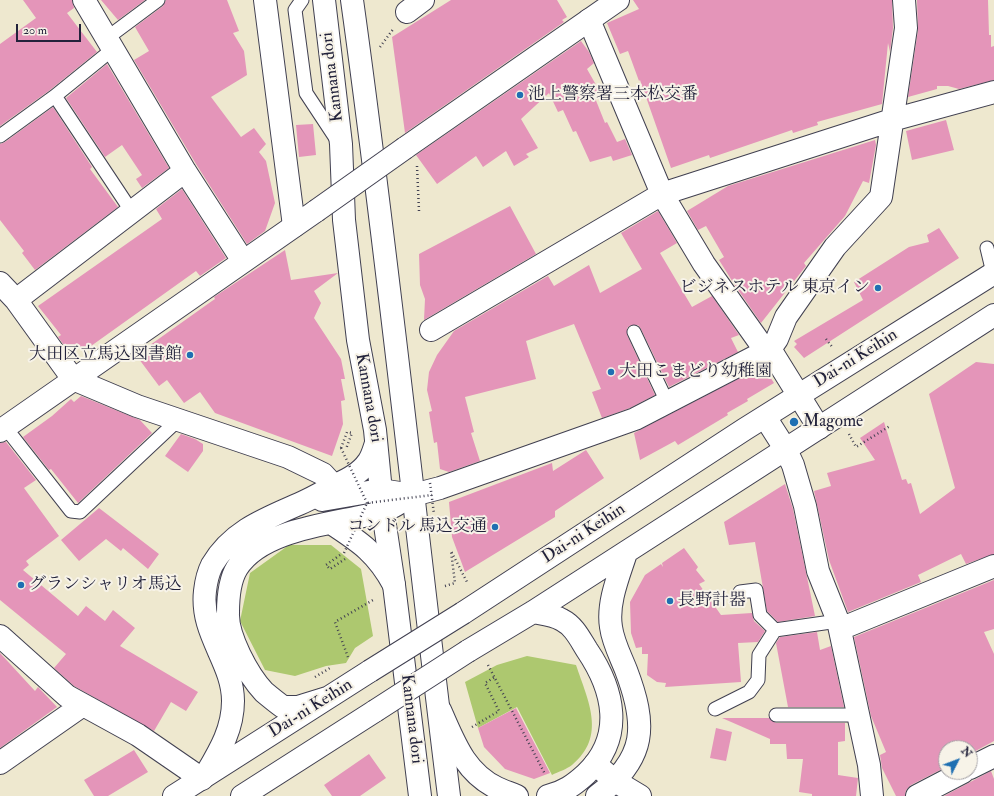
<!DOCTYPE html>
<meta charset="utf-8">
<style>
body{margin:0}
#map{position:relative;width:994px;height:796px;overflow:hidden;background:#eee8cf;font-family:"IM FELL Double Pica",serif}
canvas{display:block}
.north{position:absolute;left:938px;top:740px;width:40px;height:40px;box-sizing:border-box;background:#f7f3e8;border:1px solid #a29fa3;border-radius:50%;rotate:48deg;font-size:11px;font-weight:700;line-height:16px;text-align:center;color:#22223b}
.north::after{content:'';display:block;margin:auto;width:14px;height:18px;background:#1f6fb2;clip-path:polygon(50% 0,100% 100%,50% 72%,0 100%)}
.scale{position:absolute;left:16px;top:24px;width:65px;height:18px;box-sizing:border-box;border:2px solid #22223b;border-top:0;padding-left:5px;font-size:12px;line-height:14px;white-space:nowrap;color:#22223b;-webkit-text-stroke:3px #f7f3e8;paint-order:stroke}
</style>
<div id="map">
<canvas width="994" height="796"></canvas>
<div class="north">N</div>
<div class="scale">20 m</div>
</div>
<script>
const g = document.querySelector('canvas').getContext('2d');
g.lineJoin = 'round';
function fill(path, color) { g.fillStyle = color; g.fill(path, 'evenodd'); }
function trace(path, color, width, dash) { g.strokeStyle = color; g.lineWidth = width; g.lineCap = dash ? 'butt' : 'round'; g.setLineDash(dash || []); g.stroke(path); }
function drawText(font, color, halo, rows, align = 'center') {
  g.font = font + ' "IM FELL Double Pica","Noto Serif JP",serif'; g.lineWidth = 4; g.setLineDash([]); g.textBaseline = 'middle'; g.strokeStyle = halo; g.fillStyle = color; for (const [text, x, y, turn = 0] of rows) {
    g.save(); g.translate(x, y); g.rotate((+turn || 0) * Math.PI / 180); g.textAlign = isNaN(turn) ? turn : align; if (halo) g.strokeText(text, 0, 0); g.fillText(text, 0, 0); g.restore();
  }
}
fill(new Path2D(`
 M 289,545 L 331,545 L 361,569 L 373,636 L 355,648 L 346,663 L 326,666 L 295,676 L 265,670 L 240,621 L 250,573 Z
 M 527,656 L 576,665 C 588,701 607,736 572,765 C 567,769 558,772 552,775 L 517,707 L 478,728 L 465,682 L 497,665 Z`), '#adc86f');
fill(new Path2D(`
 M 23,0 L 72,0 L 74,8 L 67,13 L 97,52 L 50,90 L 0,126 L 0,44 L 36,18 Z
 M 101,0 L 145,0 L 118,20 Z
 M 166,0 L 227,0 L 239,31 L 233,33 L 244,51 L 247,75 L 211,97 L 241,137 L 254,128 L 266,144 L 259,152 L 266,161 L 275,203 L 265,231 L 247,244 L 196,164 L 134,60 L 149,51 L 135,27 L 163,6 Z
 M 451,0 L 557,0 L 567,17 L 562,20 L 564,22 L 405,133 L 392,37 Z
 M 633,0 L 892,0 L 893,28 L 890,52 L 888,43 L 882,104 L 817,122 L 818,125 L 793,133 L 792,130 L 710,158 L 709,155 L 671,168 L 640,80 L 639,81 L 628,51 L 620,54 L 607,23 L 639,9 Z
 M 917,0 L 988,0 L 989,35 L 991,35 L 991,47 L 994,46 L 994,80 L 959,89 L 948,86 L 937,86 L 937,89 L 908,97 L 918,30 Z
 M 581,41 L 589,52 L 594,63 L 587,69 L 599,90 L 593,93 L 605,123 L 607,122 L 617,142 L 625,139 L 632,155 L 613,161 L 611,156 L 590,162 L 576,131 L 573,132 L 563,110 L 558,112 L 549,93 L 521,119 L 538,148 L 526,154 L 529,157 L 514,166 L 506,151 L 483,167 L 476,156 L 437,184 L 416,155 Z
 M 107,64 L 169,168 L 142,188 L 136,179 L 142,175 L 122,145 L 105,157 L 66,98 Z
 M 53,107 L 92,167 L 90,169 L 118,207 L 35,270 L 22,253 L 24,251 L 0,220 L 0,144 L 5,142 Z
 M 946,120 L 954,150 L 912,160 L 906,131 Z
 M 313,124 L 316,155 L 299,157 L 296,125 Z
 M 875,140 L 876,145 L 869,183 L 863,181 L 845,216 L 804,263 L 806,266 L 761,323 L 734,284 L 719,260 L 724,257 L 706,226 L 698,230 L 687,211 L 728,186 Z
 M 182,189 L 226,258 L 200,276 L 196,271 L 84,351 L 79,345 L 69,352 L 58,337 L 61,335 L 38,306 L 162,219 L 156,209 Z
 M 510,206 L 536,254 L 424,320 L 425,299 L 420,285 L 419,254 Z
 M 658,211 L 677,243 L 660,253 L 692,307 L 712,296 L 739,335 L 731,338 L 738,352 L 669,387 L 641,329 L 638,325 L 631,325 L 627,328 L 627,335 L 655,395 L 630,408 L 602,418 L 592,392 L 601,389 L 574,324 L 526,341 L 536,379 L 465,397 L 474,432 L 471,433 L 480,461 L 449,472 L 440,469 L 437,442 L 434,443 L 429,412 L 432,411 L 427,390 L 429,372 L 437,355 L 454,331 L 548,276 L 554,286 L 589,265 L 600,293 L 642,269 L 621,233 Z
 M 939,228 L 959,258 L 804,358 L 794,347 L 797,344 L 794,341 L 863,300 L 854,282 L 909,247 L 929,242 L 927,235 Z
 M 285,250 L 291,280 L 338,273 L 314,291 L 321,303 L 314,318 L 341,359 L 345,379 L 341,379 L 345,400 L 341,401 L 343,424 L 332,456 L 215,413 L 200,392 L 184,403 L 167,380 L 159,386 L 136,355 L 212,301 L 215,299 L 214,297 Z
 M 976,362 L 994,364 L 994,554 L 966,564 L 961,554 L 918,575 L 921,582 L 848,612 L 829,560 L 814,491 L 831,486 L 827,473 L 875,460 L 860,438 L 884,422 L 902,480 L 906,479 L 908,484 L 911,483 L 920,514 L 955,488 L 929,394 Z
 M 763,366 L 774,383 L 747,399 L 748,401 L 727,413 L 728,415 L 678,445 L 675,441 L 640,460 L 634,433 Z
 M 81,396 L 140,420 L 152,433 L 78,503 L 51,469 L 49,470 L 23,437 L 52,416 L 71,399 L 74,402 Z
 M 181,434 L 195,439 L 203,444 L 203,451 L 188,472 L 165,456 Z
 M 6,442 L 36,480 L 24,488 L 59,536 L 26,561 L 29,565 L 23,570 L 78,616 L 86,606 L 105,621 L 113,610 L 135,628 L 120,646 L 198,692 L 186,711 L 171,702 L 154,731 L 74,686 L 54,668 L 66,654 L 0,600 L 0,443 Z
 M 586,450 L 604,478 L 555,511 L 555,517 L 465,572 L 452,537 L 449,502 L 552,463 L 553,471 Z
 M 785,484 L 793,509 L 815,616 L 778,622 L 767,611 L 755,542 L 729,545 L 724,522 Z
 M 99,508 L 159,554 L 148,569 L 123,548 L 121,551 L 106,539 L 79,561 L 61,540 Z
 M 684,548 L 698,567 L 696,570 L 705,581 L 699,584 L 721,615 L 752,613 L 754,621 L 765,631 L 758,642 L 738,643 L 741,682 L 665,687 L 666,683 L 657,682 L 647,675 L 648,654 L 642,654 L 642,647 L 636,648 L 631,633 L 630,602 L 645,575 L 661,564 L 663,567 L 662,563 Z
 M 994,580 L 994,629 L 984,632 L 994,654 L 994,741 L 970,754 L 970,748 L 946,748 L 946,767 L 911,785 L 906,790 L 905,796 L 896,796 L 882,768 L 880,755 L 886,752 L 871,716 L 854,637 Z
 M 817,632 L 820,650 L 831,646 L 844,707 L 788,707 L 776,643 L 780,637 Z
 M 0,653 L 35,691 L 38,687 L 57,707 L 0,748 Z
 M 516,708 L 550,773 L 534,779 L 505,769 L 484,747 L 478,728 Z
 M 722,718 L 769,718 L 776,723 L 845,723 L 845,741 L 838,742 L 838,775 L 858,778 L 856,796 L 812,796 L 812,794 L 799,792 L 803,759 L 787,759 L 786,744 L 770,744 L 770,739 Z
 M 716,728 L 732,732 L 726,761 L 710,758 Z
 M 134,750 L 148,772 L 108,796 L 94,796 L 84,780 Z
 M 369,754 L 386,778 L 360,796 L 332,796 L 324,785 Z
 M 991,771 L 994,779 L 994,796 L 944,796 Z`), '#e495b9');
const service = new Path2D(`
 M 302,0 L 295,10 L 306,93 L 337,140
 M 107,38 L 158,0
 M 55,96 L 132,212
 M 0,136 L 55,96 L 113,49
 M 987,248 L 993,273
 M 634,332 L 667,402
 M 5,427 L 71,511 L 80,512 L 179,419
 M 775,630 L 838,621
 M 715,709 L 749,692 L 758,680 L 759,655 L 775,630 L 760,615 L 756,590 L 740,592
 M 776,715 L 859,715`);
const minor = new Path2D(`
 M 84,0 L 185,171 L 243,261
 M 407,12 L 423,0
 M 589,20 L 662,194 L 704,264 L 760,343 L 770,349 L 819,428
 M 0,283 L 16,300 L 73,379 L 137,406 L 288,457 L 323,474 L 334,486
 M 16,300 L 185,171
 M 431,330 L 662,194 L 892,120 L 994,92
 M 765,417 L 786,450 L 793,465 L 805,506 L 818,571 L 838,621 L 869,765 L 872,796
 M 413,495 L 440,488 L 635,419 L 770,349 L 777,339 L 786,317 L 835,247 L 881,197 L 906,28 L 904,0
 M 840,629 L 994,566
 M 0,636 L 67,696 L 138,735 L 202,779
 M 0,763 L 83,705
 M 595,764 L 615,781 L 640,796
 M 970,768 L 994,756
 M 917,796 L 963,772`);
const tertiary = new Path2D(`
 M 405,148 L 618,0
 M 0,431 L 316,211`);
const primary = new Path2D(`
 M 265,0 L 294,226
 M 324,0 L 341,144 L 344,220 L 358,340 L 375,430 L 383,512 L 394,585 L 420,796
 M 352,0 C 389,265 416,531 449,796`);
const trunk = new Path2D(`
 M 322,500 L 380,490 L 413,495
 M 331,523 C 360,542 377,553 394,585
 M 533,612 C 543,614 554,615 562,620 C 574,626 580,639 587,650 C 614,690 625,737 586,774 C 574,785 564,792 548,796
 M 463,613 L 745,429 L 994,273
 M 468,651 L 533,612 L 994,315
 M 327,698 L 298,707 L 283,707 C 276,702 270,697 264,692 C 248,675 227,636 228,613 C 228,598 229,581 237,568 C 263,527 338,524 381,512 C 392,509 403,500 413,495
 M 440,710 C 454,741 464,772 497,788 C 503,791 510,793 517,796
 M 205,776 C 219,752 233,730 233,701 C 233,662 200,634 205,591 C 206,582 208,573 212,565 C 232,531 265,519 299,504 C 311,499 323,492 334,486 C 346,480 360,474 368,462 C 372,457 374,449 376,443
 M 174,796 L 370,671
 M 242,796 L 375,711
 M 597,796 C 647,758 647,725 626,670 C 620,655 613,642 611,627 C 607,603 619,575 626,553`);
trace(service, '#414051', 15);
trace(minor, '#414051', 24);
trace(tertiary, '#414051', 24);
trace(primary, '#414051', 24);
trace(trunk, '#414051', 24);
trace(new Path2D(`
 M 380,47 L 394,28
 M 417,166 L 419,211
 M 826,339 L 833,348
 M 849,434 L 856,447 L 890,426
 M 341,448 L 347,432 L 352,433 L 346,449
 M 340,555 L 326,565 L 330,569 L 345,559
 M 445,586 L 455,583 L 451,551 L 467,582
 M 348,657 L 335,622 L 373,600
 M 488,665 L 545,774
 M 315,677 L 330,668
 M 472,727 L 499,711 L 485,683 L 495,677`), '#414051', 2.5, [1, 3]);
trace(service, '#fff', 13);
trace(minor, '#fff', 22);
trace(tertiary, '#fff', 22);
trace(primary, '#fff', 22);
trace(trunk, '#fff', 22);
const tertiaryBridge = new Path2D(`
 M 316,211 L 405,148`);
const trunkBridge = new Path2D(`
 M 370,671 L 463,613
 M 375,711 L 468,651`);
trace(tertiaryBridge, '#414051', 24, []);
trace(trunkBridge, '#414051', 24, []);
trace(new Path2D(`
 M 341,448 L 367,503
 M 430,483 L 434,514
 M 344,553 L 367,503 L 432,495`), '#414051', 2.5, [1, 3]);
trace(tertiaryBridge, '#fff', 22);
trace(trunkBridge, '#fff', 22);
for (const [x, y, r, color] of [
 [520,95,4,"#1f6fb2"],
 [878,288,4,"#1f6fb2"],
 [190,355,4,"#1f6fb2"],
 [611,372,4,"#1f6fb2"],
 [794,422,5,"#1f6fb2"],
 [495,527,4,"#1f6fb2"],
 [21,585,4,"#1f6fb2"],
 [670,601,4,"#1f6fb2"]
]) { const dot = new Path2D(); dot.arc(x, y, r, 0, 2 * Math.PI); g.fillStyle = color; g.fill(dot); trace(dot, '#f7f3e8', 1.5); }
drawText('17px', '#22223b', '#f7f3e8', [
 ["Kannana dori",333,77,-97],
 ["Dai-ni Keihin",856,359,-32],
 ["Kannana dori",368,398,80],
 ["Dai-ni Keihin",584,534,-33],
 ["Dai-ni Keihin",311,709,-32],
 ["Kannana dori",411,719,83]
]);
drawText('17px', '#22223b', '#f7f3e8', [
 ["池上警察署三本松交番",528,95],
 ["ビジネスホテル 東京イン",870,288,"right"],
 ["大田区立馬込図書館",182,355,"right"],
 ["大田こまどり幼稚園",619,372],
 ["Magome",803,422],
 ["コンドル 馬込交通",487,527,"right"],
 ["グランシャリオ馬込",29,585],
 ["長野計器",678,601]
], 'left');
</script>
